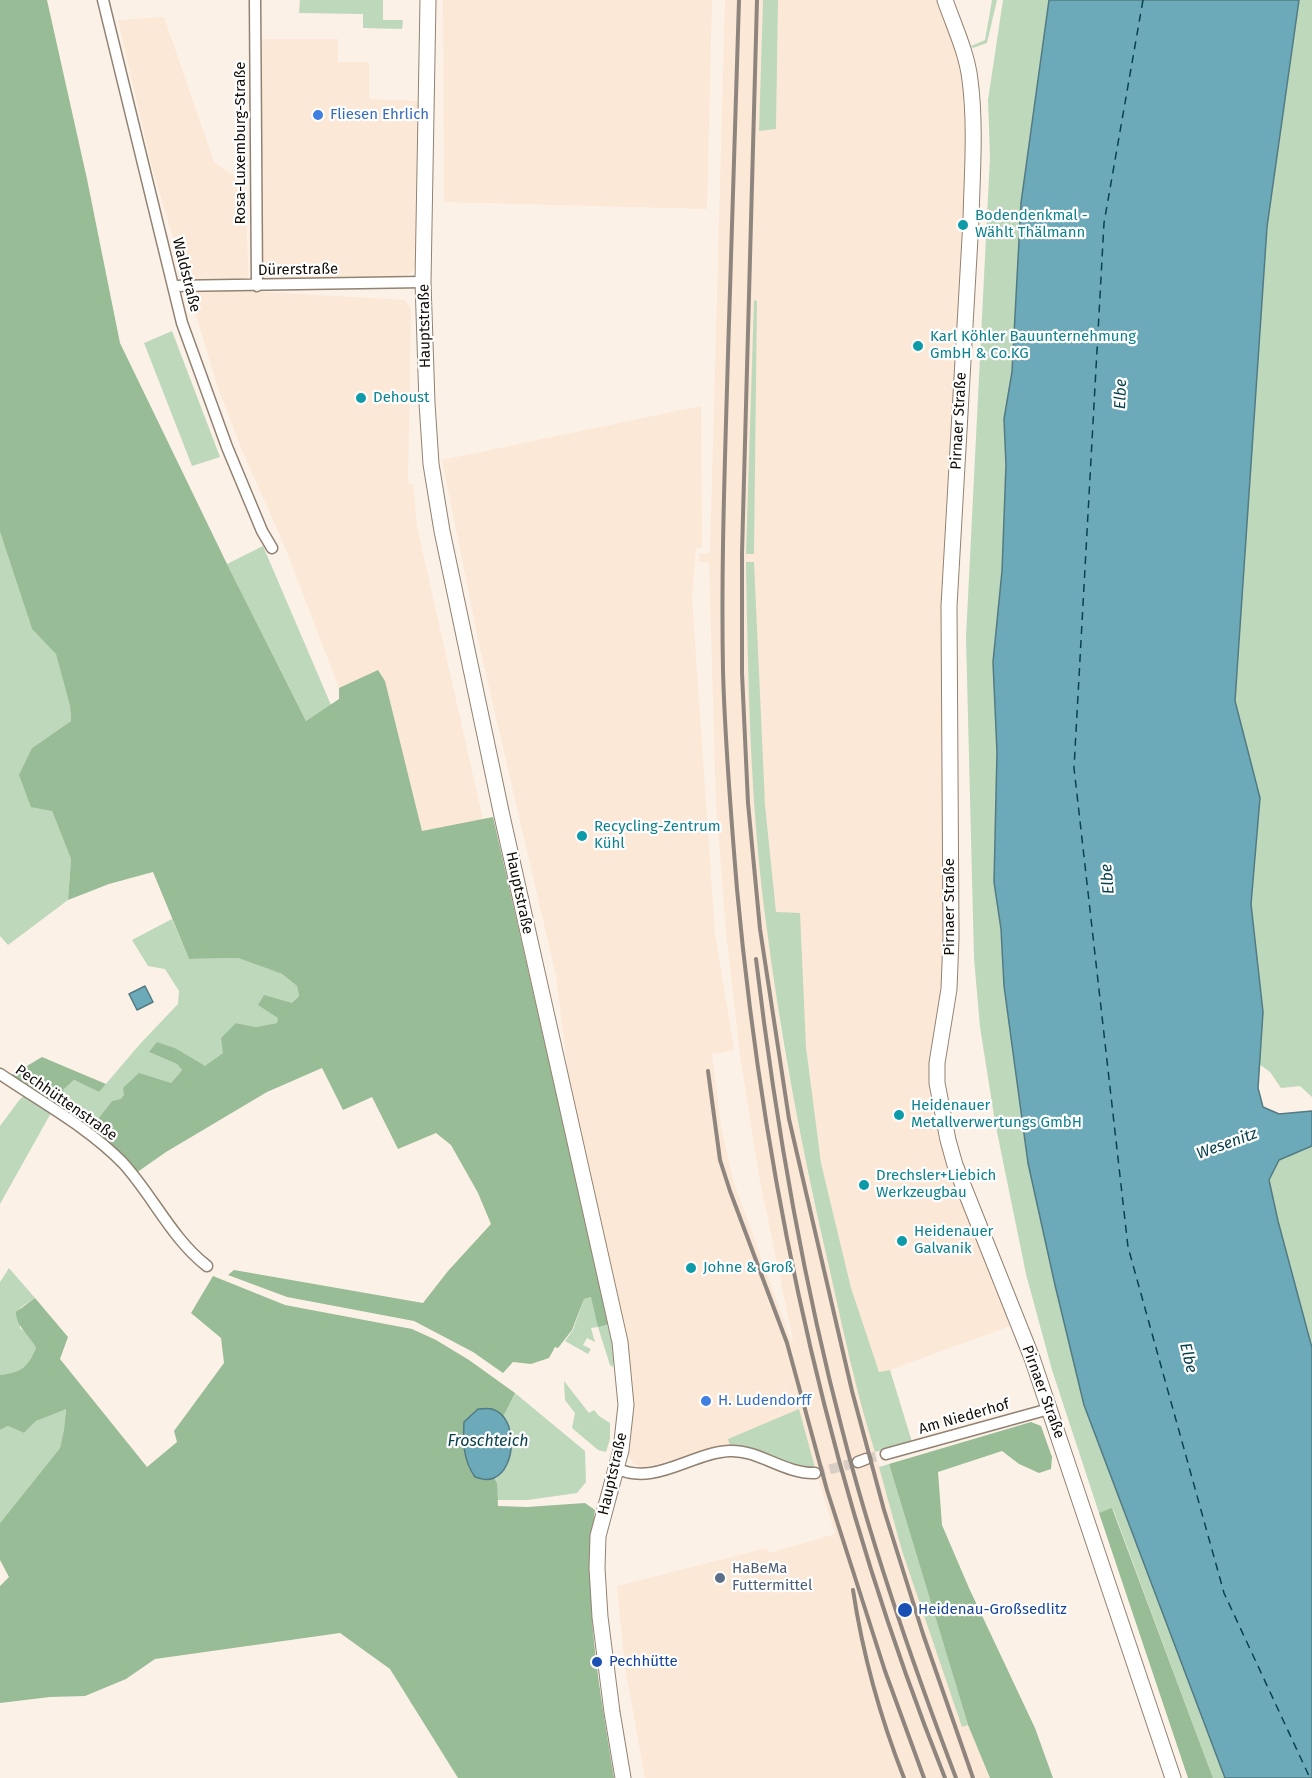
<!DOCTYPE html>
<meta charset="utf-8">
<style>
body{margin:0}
canvas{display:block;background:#fcf1e7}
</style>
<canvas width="1312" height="1778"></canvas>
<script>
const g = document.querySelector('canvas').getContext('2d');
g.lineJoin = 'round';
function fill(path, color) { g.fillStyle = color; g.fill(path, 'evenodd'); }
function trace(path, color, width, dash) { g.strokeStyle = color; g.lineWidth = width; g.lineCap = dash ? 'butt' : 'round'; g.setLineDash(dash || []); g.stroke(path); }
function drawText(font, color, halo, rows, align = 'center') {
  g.font = font + ' "Fira Sans",sans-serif'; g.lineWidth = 4.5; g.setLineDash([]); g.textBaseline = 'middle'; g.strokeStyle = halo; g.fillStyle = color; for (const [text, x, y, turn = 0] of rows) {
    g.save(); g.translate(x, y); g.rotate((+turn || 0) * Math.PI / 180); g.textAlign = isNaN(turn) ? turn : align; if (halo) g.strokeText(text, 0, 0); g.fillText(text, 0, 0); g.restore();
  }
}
fill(new Path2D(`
 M 443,0 L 712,0 L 707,209 L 444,202 Z
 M 725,0 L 763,0 L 759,131 L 776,129 L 778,0 L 937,0 L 958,54 L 963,82 L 966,160 L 942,615 L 943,967 L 930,1086 L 937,1127 L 947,1166 L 1010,1326 L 890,1370 L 879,1372 L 851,1288 L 821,1163 L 806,1047 L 799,913 L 776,913 L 765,805 L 746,562 L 748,671 L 755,803 L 765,913 L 783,1046 L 811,1189 L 845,1338 L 902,1551 L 963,1727 L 968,1725 L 990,1778 L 645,1778 L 625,1667 L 617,1586 L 767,1548 L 769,1553 L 835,1534 L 815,1468 L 738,1446 L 717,1448 L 642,1468 L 633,1463 L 627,1453 L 632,1396 L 630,1368 L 625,1337 L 571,1098 L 556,976 L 479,644 L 442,460 L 701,406 L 702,547 L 696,548 L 692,598 L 715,934 L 734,1050 L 712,1054 L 721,1126 L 733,1180 L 791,1340 L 793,1340 L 759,1176 L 740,1055 L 726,931 L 716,804 L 709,562 L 699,562 L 699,554 L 710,553 ZM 754,300 L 757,301 L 754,554 L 747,554 Z
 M 164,17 L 214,162 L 245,183 L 249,291 L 405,300 L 411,308 L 408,484 L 413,485 L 417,526 L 483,820 L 422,832 L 385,681 L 378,670 L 339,688 L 284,545 L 241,448 L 217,385 L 153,171 L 118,20 Z
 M 260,39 L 338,39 L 338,62 L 369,62 L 369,99 L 419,101 L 419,262 L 412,272 L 403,277 L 388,279 L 262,279 Z`), '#fce8d6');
fill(new Path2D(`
 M 300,0 L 383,0 L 383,20 L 403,20 L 402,29 L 363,28 L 363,14 L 299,13 Z
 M 763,0 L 778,0 L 776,129 L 759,131 Z
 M 992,0 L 997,0 L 987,43 L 973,48 L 971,46 L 985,40 Z
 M 1003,0 L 1049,0 L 1021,203 L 1012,372 L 1004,419 L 1006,465 L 1002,571 L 993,662 L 997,752 L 994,882 L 1001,929 L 1004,986 L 1055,1285 L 1084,1405 L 1225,1778 L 1213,1778 L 1113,1509 L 1099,1513 L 1052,1370 L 1026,1274 L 995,1122 L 980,1027 L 974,958 L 966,637 L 990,157 L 988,100 Z
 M 1299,0 L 1312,0 L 1312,1097 L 1300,1086 L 1281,1088 L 1270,1072 L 1259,1064 L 1263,1012 L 1251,904 L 1260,798 L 1235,701 L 1267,227 Z
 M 754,300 L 757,301 L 754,554 L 746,554 Z
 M 172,331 L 220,457 L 192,466 L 144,343 Z
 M 0,532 L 32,629 L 56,653 L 70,706 L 71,721 L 32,748 L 52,811 L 71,859 L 68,900 L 8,945 L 0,936 Z
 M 263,546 L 331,705 L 306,721 L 227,564 Z
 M 746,562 L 754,562 L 765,805 L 776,912 L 800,913 L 806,1047 L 821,1163 L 851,1288 L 879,1372 L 890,1370 L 912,1442 L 875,1452 C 856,1392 843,1329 829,1267 C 802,1151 780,1034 765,915 C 750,798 748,680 746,562 Z
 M 172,919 L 189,959 L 238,958 L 282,974 L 297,986 L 299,996 L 279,1018 L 277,1023 L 256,1027 L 236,1023 L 223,1053 L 205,1067 L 177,1049 L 149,1052 L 177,1064 L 182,1070 L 171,1083 L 124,1095 L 121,1100 L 112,1101 L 90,1129 L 64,1112 L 63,1090 L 74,1080 L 99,1092 L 140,1044 L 178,1004 L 179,991 L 165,969 L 148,966 L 132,940 Z
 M 25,1095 L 51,1113 L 0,1204 L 0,1126 L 20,1099 Z
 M 1312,1146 L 1312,1348 L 1278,1221 L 1269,1180 L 1279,1160 Z
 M 9,1268 L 35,1298 L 20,1308 L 20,1328 L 31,1337 L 36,1348 C 27,1368 22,1372 0,1375 L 0,1282 Z
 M 591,1297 C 605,1318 619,1340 613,1367 L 610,1365 L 598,1327 L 591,1328 L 595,1342 L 587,1338 L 583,1345 L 591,1349 L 588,1354 L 565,1341 L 573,1330 L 584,1299 Z
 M 564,1381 L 589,1413 L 594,1410 L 599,1416 L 610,1423 L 610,1439 L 606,1452 L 598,1450 L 572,1428 L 575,1413 L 565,1400 Z
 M 515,1393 L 585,1451 L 586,1482 L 577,1493 L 528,1500 L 497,1500 L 497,1483 L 494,1478 L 504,1470 L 511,1430 L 507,1421 L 503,1417 Z
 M 66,1408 L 64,1429 L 60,1448 L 0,1523 L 0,1430 L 8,1426 L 24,1433 L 36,1421 Z
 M 799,1409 L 815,1468 L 795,1466 L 738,1446 L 730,1446 L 728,1439 Z
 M 889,1464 L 968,1725 L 962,1727 L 902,1551 L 879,1467 Z`), '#bdd8bb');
fill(new Path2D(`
 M 0,0 L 47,0 L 87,179 L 120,343 L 227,564 L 306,721 L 339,699 L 339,688 L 378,670 L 385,681 L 422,831 L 493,817 L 609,1324 L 598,1327 L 591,1297 L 584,1299 L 572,1330 L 558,1348 L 555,1347 L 549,1358 L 531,1364 L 513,1362 L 503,1373 L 473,1352 L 414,1321 L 287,1297 L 228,1275 L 234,1270 L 423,1303 L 448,1271 L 491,1224 L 478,1193 L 451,1145 L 436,1133 L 398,1149 L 372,1097 L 343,1110 L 322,1068 L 267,1092 L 166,1152 L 136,1173 L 90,1129 L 112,1101 L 121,1099 L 124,1095 L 123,1088 L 139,1073 L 171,1083 L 182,1070 L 177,1064 L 149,1052 L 157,1042 L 177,1049 L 205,1066 L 223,1053 L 221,1038 L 236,1023 L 256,1027 L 277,1023 L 278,1018 L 258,1005 L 264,995 L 292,1003 L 299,996 L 297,986 L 282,974 L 238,958 L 189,959 L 153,872 L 109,884 L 68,900 L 71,859 L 52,811 L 31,807 L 19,775 L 32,748 L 71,721 L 70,706 L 56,654 L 32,629 L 0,532 Z
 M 42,1057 L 106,1084 L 99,1092 L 74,1080 L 63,1090 L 69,1099 L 64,1112 L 10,1076 Z
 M 213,1276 L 285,1305 L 412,1329 L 436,1340 L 469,1360 L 515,1393 L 503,1417 L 493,1409 L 485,1480 L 494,1478 L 497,1483 L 498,1506 L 527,1507 L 585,1503 L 595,1510 C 582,1600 600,1689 614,1778 L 458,1778 L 390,1669 L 340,1633 L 155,1659 L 126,1679 L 85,1696 L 50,1697 L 0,1703 L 0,1586 L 9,1577 L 0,1560 L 0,1523 L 60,1448 L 64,1429 L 66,1409 L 36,1421 L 24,1433 L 8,1426 L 0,1430 L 0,1375 C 22,1372 27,1368 36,1348 C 30,1335 16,1327 16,1312 L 35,1298 L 68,1337 L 60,1359 L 147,1467 L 177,1442 L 174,1431 L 224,1363 L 221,1338 L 191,1313 Z
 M 1031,1422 L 1041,1426 L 1052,1457 L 1051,1469 L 1039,1473 L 1019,1464 L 1002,1451 L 938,1472 L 942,1525 L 969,1588 L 1035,1728 L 1053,1778 L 990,1778 L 968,1725 L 889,1464 Z
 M 1112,1508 L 1213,1778 L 1188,1778 L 1099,1513 Z`), '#98bc96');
const water = new Path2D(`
 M 1049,0 L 1299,0 L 1267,227 L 1235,701 L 1260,798 L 1251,904 L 1263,1012 L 1258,1088 L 1263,1107 L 1279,1114 L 1312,1111 L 1312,1146 L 1279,1160 L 1269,1180 L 1278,1221 L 1312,1348 L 1312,1778 L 1225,1778 L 1084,1405 L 1055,1285 L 1028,1163 L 1004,986 L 1001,929 L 994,882 L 997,752 L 993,662 L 1002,571 L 1006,465 L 1004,419 L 1012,372 L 1021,203 Z
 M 145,986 L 153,1002 L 137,1010 L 129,994 Z
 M 478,1409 C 482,1409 488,1408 492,1409 C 519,1417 516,1469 494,1478 C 487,1481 481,1479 475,1477 C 463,1460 463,1443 464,1422 Z`);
fill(water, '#6daab9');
trace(water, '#527b84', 1.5);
trace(new Path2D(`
 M 1143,0 L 1104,223 L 1074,768 L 1128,1247 L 1224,1593 L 1310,1778`), '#09424e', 1.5, [8, 6]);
trace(new Path2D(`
 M 866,1459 L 886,1454
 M 815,1473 L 858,1462`), '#d9cfc6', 10, [10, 5]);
const street = new Path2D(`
 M 103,0 L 182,323 L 227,447 L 262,531 L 272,548
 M 255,0 L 257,286
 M 173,286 L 423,282
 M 0,1074 C 41,1102 88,1127 123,1163 C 153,1196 172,1239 207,1266
 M 886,1454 L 1049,1409
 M 858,1462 L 866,1459
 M 616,1468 C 654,1487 691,1453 729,1451 C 758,1449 784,1474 815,1473`);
const secondary = new Path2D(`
 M 428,0 L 423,282 L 427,403 L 431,464 L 442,531 L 502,816 L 620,1342 L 626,1405 L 621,1450 L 598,1536 L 597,1568 L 600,1617 L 612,1712 L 623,1778
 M 945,0 C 954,26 967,53 970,80 C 976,126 972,174 971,220 L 949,606 L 951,938 L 949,989 L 937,1063 L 937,1083 L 948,1140 L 955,1165 L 1032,1358 L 1173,1778`);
trace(street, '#928272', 13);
trace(secondary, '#928272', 17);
trace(street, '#fff', 10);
trace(secondary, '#fff', 15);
trace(new Path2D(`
 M 739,0 C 735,118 732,236 728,354 C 725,460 721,565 723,671 C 725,744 731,816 737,889 C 765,1193 832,1494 945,1778
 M 757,0 L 742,553 L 742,673 L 748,803 L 760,929 L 789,1119 L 852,1391 L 884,1510 L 923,1634 L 973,1778
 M 756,959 C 775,1118 802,1277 843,1433 C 873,1550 913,1665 956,1778
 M 708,1071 L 720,1160 L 730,1191 L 787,1343 L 827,1490 L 885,1671 L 924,1778
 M 853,1590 C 863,1656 880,1717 904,1778`), '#8e857e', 4);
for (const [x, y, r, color] of [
 [318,115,6,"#3f7fe0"],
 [963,225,6,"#0f9aa8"],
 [918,346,6,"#0f9aa8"],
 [361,398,6,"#0f9aa8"],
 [582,836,6,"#0f9aa8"],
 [899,1115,6,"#0f9aa8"],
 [864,1185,6,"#0f9aa8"],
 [902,1241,6,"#0f9aa8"],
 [691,1268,6,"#0f9aa8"],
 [706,1401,6,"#3f7fe0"],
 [720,1578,6,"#5c6f8a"],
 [905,1610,8,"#1a4fb4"],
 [597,1662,6,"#1a4fb4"]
]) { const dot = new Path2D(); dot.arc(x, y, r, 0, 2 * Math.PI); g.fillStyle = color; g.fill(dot); trace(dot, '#fff', 2); }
drawText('15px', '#366cbe', '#fff', [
 ["Fliesen Ehrlich",330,115],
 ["H. Ludendorff",718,1401]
], 'left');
drawText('15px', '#130d08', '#fff', [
 ["Rosa-Luxemburg-Straße",241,143,-90],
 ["Dürerstraße",298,270,-1],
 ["Waldstraße",186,275,76],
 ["Hauptstraße",425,326,-91],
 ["Pirnaer Straße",959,421,-87],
 ["Hauptstraße",519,893,78],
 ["Pirnaer Straße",950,907,-90],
 ["Pechhüttenstraße",66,1103,35],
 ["Pirnaer Straße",1043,1392,70],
 ["Am Niederhof",964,1417,-16],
 ["Hauptstraße",613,1474,-77]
]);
drawText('15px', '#0d838f', '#fff', [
 ["Bodendenkmal -",975,216],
 ["Wählt Thälmann",975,233],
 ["Karl Köhler Bauunternehmung",930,337],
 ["GmbH & Co.KG",930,354],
 ["Dehoust",373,398],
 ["Recycling-Zentrum",594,827],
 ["Kühl",594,844],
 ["Heidenauer",911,1106],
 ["Metallverwertungs GmbH",911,1123],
 ["Drechsler+Liebich",876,1176],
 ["Werkzeugbau",876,1193],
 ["Heidenauer",914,1232],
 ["Galvanik",914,1249],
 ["Johne & Groß",703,1268]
], 'left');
drawText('15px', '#4e5e75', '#fff', [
 ["HaBeMa",732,1569],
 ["Futtermittel",732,1586]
], 'left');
drawText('15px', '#164399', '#fff', [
 ["Heidenau-Großsedlitz",918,1610],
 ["Pechhütte",609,1662]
], 'left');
drawText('italic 16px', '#09424e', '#fff', [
 ["Elbe",1121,394,-88],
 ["Elbe",1108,879,-95],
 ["Wesenitz",1227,1144,-20],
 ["Elbe",1188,1358,76],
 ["Froschteich",488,1442]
]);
</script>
